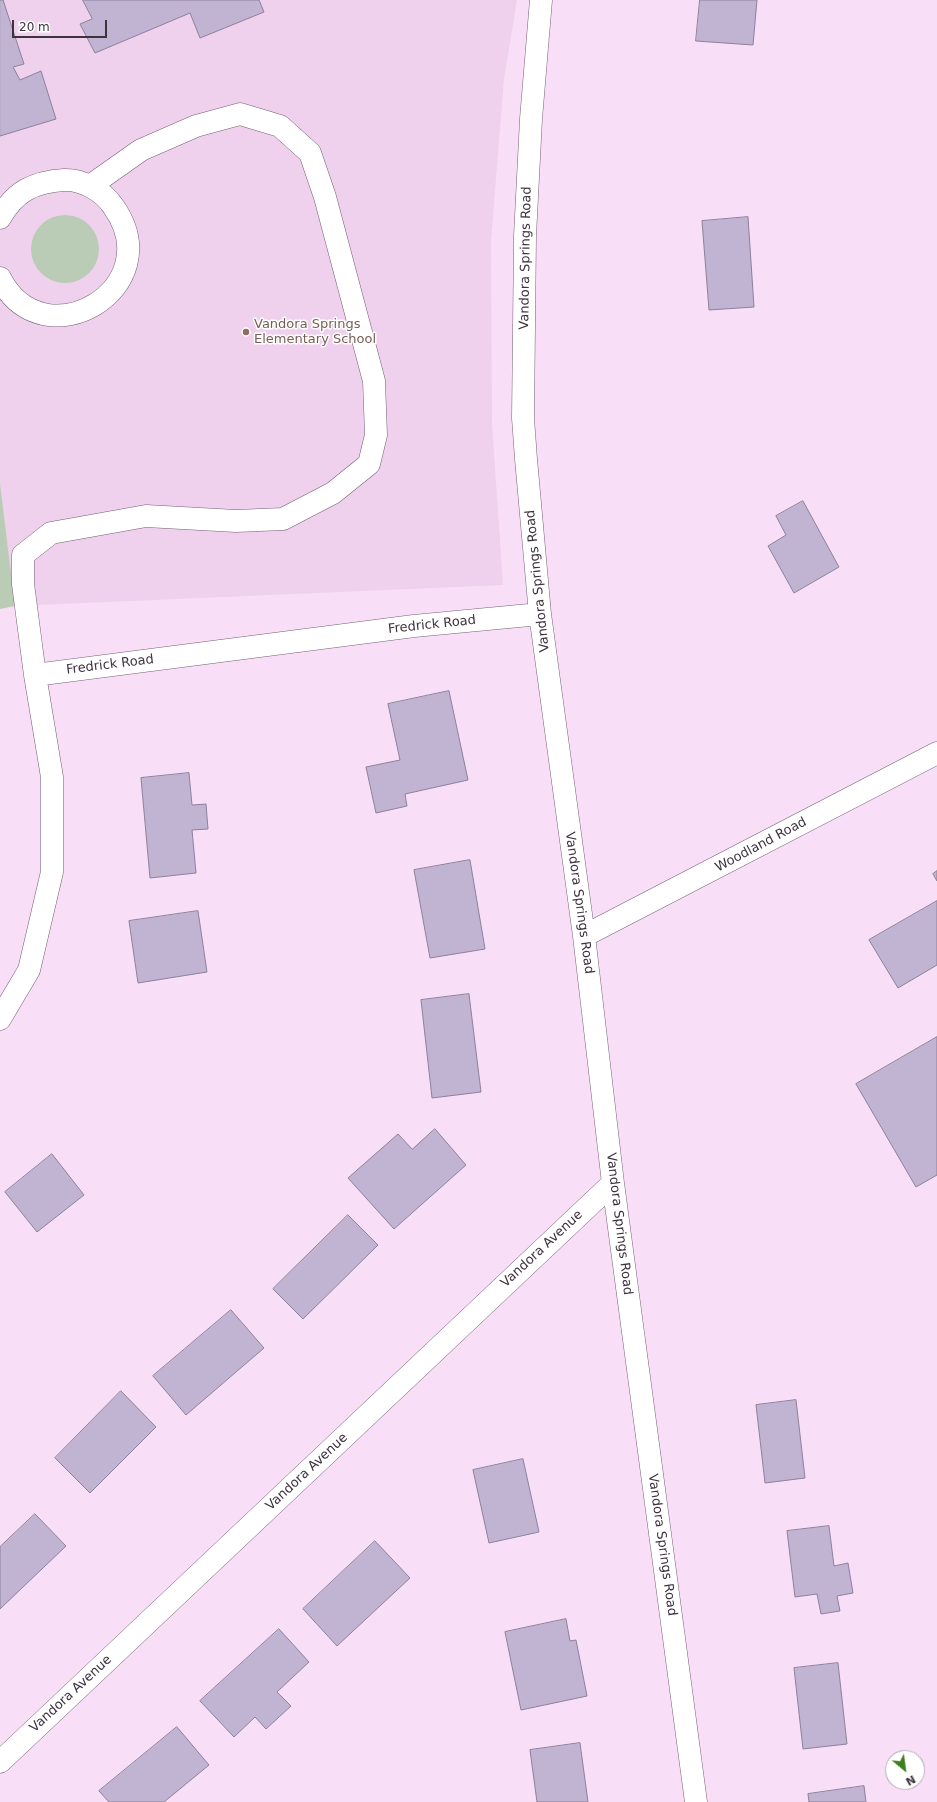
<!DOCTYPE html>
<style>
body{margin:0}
#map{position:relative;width:937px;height:1802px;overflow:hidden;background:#f8dff7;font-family:"DejaVu Sans",sans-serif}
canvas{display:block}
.north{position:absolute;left:885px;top:1750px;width:40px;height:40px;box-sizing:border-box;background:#fff;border:1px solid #b1adb1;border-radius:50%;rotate:151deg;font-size:11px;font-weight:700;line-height:16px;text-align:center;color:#3d333d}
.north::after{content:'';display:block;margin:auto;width:14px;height:18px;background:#3c7d1c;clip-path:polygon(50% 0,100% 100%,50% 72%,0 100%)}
.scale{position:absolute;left:12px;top:20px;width:95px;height:18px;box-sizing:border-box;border:2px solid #3d333d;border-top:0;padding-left:5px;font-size:12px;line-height:14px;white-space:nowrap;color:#3d333d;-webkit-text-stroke:3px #fff;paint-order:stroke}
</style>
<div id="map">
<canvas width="937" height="1802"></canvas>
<div class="north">N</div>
<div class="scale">20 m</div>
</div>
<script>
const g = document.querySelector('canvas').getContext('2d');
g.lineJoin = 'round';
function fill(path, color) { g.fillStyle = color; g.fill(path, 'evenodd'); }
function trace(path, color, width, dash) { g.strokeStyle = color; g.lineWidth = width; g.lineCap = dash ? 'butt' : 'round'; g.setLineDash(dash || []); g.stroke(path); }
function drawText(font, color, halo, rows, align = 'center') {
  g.font = font + ' "DejaVu Sans",sans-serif'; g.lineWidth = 3; g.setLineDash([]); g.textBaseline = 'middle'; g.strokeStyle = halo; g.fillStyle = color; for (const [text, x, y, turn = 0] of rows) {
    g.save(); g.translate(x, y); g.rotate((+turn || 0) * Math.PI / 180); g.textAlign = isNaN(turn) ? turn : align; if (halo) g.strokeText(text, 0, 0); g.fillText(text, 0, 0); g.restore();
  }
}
fill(new Path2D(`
 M 0,0 L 517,0 L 504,79 L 491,241 L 492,423 L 503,585 L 15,606 L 0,483 Z`), '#efd1ee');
fill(new Path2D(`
 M31 249a34 34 0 1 1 68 0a34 34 0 1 1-68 0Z
 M 0,483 L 15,606 L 0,609 Z`), '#bacbb6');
const building = new Path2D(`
 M 0,0 L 3,0 L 24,64 L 13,67 L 20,80 L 41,71 L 56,119 L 0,136 Z
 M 83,0 L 259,0 L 264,12 L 200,38 L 190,13 L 95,53 L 80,24 L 92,19 Z
 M 700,0 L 757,0 L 753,45 L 696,41 Z
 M 748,217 L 754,307 L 709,310 L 702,221 Z
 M 803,501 L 839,567 L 794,593 L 768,546 L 786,535 L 776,516 Z
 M 449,691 L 468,780 L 405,794 L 407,806 L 376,813 L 366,767 L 400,760 L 388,704 Z
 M 189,773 L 192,805 L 206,804 L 208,829 L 192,830 L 196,873 L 150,878 L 141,778 Z
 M 470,860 L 485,949 L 430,958 L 414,870 Z
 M 937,871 L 937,881 L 933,874 Z
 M 937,901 L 937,965 L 898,988 L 869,940 Z
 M 198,911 L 207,972 L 138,983 L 129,921 Z
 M 469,994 L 481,1092 L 432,1098 L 421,1000 Z
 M 937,1037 L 937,1175 L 916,1187 L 856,1084 Z
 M 435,1129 L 466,1165 L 394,1229 L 348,1178 L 398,1134 L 412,1149 Z
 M 52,1154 L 84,1195 L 37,1232 L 5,1192 Z
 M 348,1215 L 378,1245 L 303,1319 L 273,1289 Z
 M 231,1310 L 264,1348 L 186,1415 L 153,1376 Z
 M 121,1391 L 156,1427 L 90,1493 L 55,1458 Z
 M 796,1400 L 805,1478 L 765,1483 L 756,1405 Z
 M 523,1459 L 539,1532 L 489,1543 L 473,1470 Z
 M 35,1514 L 66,1546 L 0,1609 L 0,1547 Z
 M 829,1526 L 834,1566 L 848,1563 L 853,1593 L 837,1596 L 840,1611 L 821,1614 L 817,1594 L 795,1597 L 787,1531 Z
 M 375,1541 L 410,1578 L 337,1646 L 303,1609 Z
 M 566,1619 L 570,1641 L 576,1640 L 587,1696 L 521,1710 L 505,1632 Z
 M 279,1629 L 309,1662 L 277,1692 L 291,1706 L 266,1729 L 255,1717 L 234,1737 L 200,1701 Z
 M 838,1663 L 847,1744 L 803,1749 L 794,1668 Z
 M 177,1727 L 209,1765 L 164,1802 L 109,1802 L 99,1791 Z
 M 580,1743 L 588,1802 L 537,1802 L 530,1750 Z
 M 864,1786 L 866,1802 L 809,1802 L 808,1794 Z`);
fill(building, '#c1b3d2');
trace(building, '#8c819b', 1);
const minor = new Path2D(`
 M 541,0 L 531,119 L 525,236 L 523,418 L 526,459 L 540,614 L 584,936 L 613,1183 L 696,1802
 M 0,218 C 15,191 34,182 64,180 C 82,179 103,191 113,206 C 172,288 43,363 0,278
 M 35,675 L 23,584 L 23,555 L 51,533 L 146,516 L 236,521 L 283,519 L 333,493 L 369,464 L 376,435 L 374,381 L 325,197 L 310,153 L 280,126 L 240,114 L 196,126 L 141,150 L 90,186
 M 584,936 L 937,753
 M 0,1019 L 29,970 L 52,872 L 52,777 L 35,675 L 414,626 L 540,614
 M 0,1762 L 613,1183`);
trace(minor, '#756074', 23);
trace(minor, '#fff', 22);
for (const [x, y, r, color] of [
 [246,332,4,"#8d6e63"]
]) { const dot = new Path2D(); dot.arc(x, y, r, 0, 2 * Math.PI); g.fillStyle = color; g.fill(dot); trace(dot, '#fff', 1.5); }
drawText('13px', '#3d333d', '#fff', [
 ["Vandora Springs Road",526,258,-89],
 ["Vandora Springs Road",538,581,-96],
 ["Fredrick Road",432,625,-6],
 ["Fredrick Road",110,665,-7],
 ["Woodland Road",761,845,-28],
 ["Vandora Springs Road",579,903,82],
 ["Vandora Springs Road",619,1224,83],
 ["Vandora Avenue",542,1249,-43],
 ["Vandora Avenue",307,1472,-43],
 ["Vandora Springs Road",662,1545,82],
 ["Vandora Avenue",71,1694,-43]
]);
drawText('13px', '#785e54', '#fff', [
 ["Vandora Springs",254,325],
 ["Elementary School",254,340]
], 'left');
</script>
